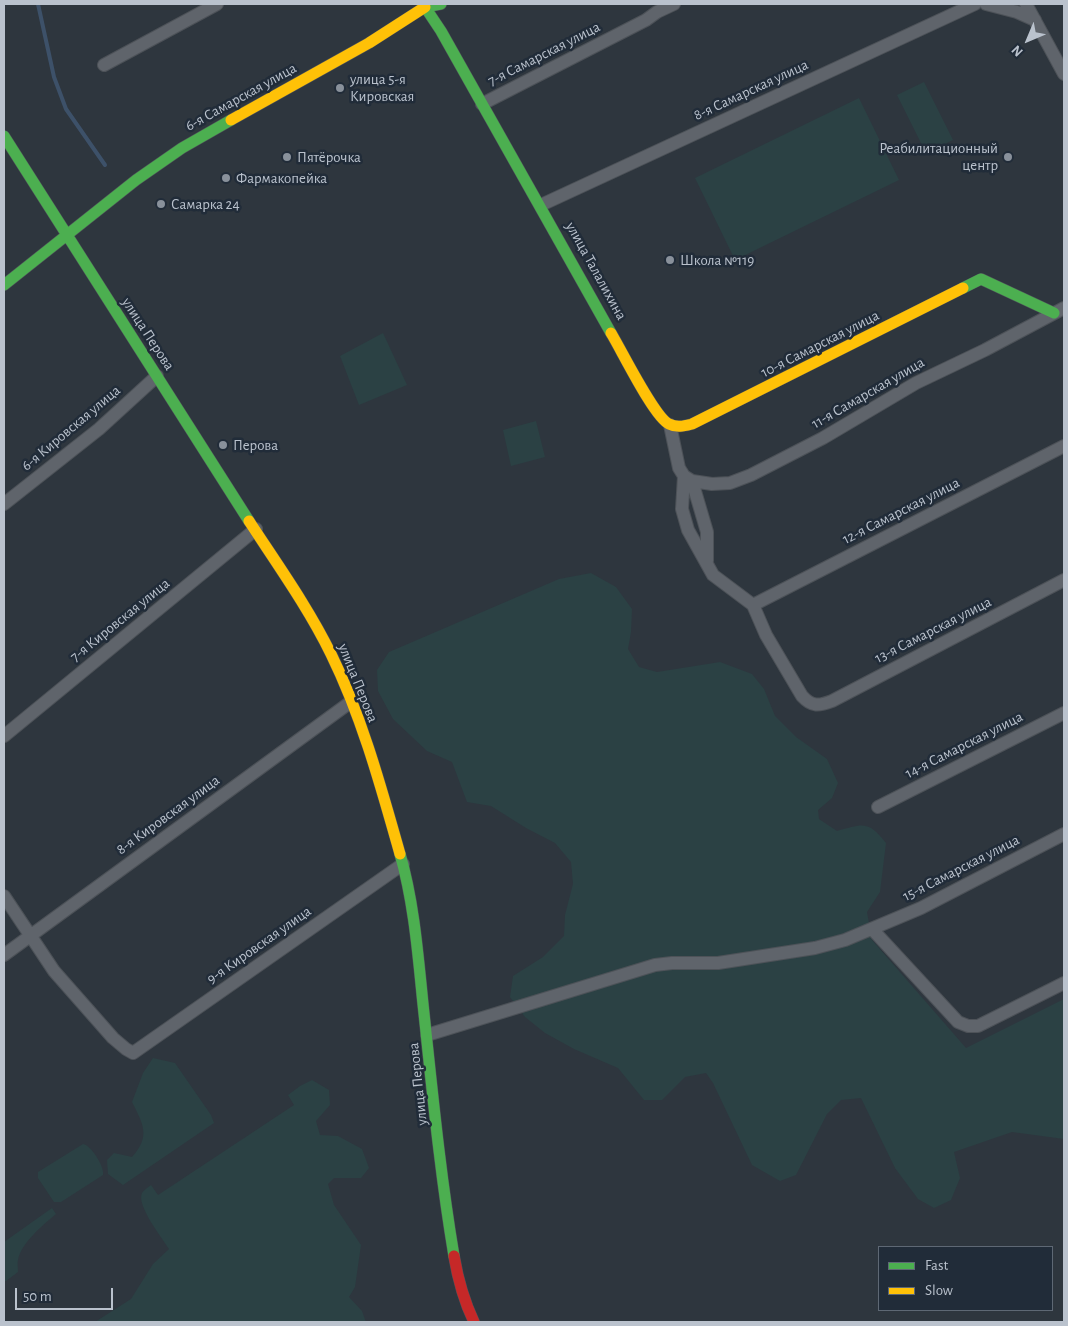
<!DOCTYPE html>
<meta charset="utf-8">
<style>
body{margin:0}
#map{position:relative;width:1068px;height:1326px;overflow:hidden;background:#2e363e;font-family:"Alegreya Sans",sans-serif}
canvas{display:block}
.frame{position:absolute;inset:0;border:5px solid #bac2cd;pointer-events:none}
.legend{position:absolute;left:878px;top:1246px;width:175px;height:65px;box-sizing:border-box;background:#212c39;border:1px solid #5e6874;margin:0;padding:6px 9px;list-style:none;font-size:15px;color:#bac2cd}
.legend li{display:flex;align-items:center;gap:10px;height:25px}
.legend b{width:25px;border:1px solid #5e6874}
.north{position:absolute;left:1003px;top:15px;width:50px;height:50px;-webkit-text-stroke:4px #212c39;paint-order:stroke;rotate:225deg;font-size:14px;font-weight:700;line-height:20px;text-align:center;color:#bac2cd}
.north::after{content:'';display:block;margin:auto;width:18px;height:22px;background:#bac2cd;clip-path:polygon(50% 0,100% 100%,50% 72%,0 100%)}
.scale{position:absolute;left:15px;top:1288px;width:98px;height:22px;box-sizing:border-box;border:2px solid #bac2cd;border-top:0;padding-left:6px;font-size:15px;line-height:18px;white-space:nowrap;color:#bac2cd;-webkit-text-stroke:4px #212c39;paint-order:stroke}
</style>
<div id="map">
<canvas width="1068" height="1326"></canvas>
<div class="frame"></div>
<ul class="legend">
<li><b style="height:6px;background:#4caf50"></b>Fast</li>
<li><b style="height:6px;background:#ffc107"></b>Slow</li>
</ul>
<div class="north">N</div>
<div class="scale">50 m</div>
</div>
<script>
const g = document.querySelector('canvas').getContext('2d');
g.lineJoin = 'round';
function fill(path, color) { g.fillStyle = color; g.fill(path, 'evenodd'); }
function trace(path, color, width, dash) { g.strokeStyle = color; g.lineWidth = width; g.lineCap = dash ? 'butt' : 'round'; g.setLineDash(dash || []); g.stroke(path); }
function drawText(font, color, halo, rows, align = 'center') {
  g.font = font + ' "Alegreya Sans",sans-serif'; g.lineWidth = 5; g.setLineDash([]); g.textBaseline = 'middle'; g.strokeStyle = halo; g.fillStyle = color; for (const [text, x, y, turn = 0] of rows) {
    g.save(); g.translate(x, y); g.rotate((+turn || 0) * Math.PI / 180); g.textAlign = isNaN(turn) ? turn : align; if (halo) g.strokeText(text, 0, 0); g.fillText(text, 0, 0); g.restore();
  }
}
fill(new Path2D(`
 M 924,82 L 953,140 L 926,153 L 897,95 Z
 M 859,98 L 899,180 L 735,260 L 695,178 Z
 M 383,333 L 407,385 L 359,405 L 340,356 Z
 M 536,421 L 545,457 L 511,466 L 503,430 Z
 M 591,573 L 616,587 L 632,609 L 631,632 L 628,649 L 639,667 L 657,672 L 720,662 L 752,674 L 764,689 L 775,716 L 796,737 L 827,759 L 838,783 L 832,798 L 818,810 L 819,819 L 837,831 C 863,824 868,820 886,843 L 880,892 L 867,912 L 872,940 L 966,1048 L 1064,999 L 1064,1139 L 1012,1132 L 954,1152 L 960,1178 L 951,1200 L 934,1208 L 918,1199 L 895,1168 L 861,1098 L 841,1100 L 827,1114 L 796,1175 L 780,1181 L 752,1165 L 713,1083 L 706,1073 L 685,1077 L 662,1100 L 644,1100 L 618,1068 L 574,1049 L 545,1033 L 525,1017 L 510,997 L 513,976 L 543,957 L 564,936 L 565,915 L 573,884 L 571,862 L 555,843 L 526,828 L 491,806 L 467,802 L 452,762 L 427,751 L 393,719 L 378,691 L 377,670 L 389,652 L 559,579 Z
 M 153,1058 L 175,1063 L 211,1115 L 214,1123 L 123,1185 L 108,1174 L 107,1160 L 114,1153 L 132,1157 C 151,1136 143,1124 132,1102 L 143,1073 Z
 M 312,1080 L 329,1090 L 330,1105 L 316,1121 L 320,1135 L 338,1136 L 362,1149 L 369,1168 L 361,1178 L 334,1178 L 328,1184 L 334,1205 L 361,1245 L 355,1287 L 349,1297 L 362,1311 L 366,1322 L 95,1322 L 131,1299 L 153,1264 L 169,1249 C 162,1238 136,1205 142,1193 C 144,1190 148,1187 151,1185 L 158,1195 L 294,1105 L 288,1095 L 300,1086 Z
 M 83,1144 C 91,1145 105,1167 103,1175 L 61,1202 L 54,1202 L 38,1178 L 38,1172 Z
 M 52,1208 L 56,1214 C 44,1224 21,1243 18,1260 C 17,1263 18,1268 18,1272 L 6,1281 L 4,1281 L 4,1242 Z`), '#2b4144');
trace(new Path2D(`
 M 38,4 L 54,77 L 66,109 L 105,165`), '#3d5169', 4);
const street = new Path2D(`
 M 986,4 L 1017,12 L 1035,20
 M 1026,4 L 1064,74
 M 104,65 L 217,4
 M 482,104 L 646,20 L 657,12 L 674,4
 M 541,205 L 975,4
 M 670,425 L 679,468 L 684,476 L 682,509 L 688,530 L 713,575 L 753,605 L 766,635 L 802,696 C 812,707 819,706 832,701 L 1064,580
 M 684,476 L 692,481 L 712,484 L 730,483 L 751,475 L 823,438 L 916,383 L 985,350 L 1064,308
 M 692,481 L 707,532 L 707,561
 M 4,504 L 99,429 L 157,376
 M 753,605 L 1064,446
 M 4,736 L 256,529
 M 878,807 L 1064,713
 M 4,896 L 54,971 L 113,1038 L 126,1049 L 133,1053 L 403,864
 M 872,929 L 958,1022 L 968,1026 L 978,1026 L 1064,983
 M 4,955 L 352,701
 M 427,1035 L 655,965 L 672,963 L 718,963 L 815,948 L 845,940 L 921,908 L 1064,834`);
const fast = new Path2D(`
 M 441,4 L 425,7 L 441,31 L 611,333
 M 4,136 L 249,521
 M 4,285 L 136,180 L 182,148 L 231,120
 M 963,288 L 981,279 L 1054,313
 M 400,854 C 414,902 418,955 423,1004 C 432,1088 440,1173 454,1256`);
const slow = new Path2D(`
 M 231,120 L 369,43 L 425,7 L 423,4
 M 611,333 C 622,351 654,417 669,424 C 677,428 684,426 692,424 L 963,288
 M 249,521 C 277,564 308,607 331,654 C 362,717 381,787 400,854`);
const jam = new Path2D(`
 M 454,1256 C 458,1280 464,1301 474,1322`);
trace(street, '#4d5258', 14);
trace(fast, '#4d5258', 12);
trace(slow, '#4d5258', 12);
trace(jam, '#4d5258', 12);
trace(street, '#5f646b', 12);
trace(fast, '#4caf50', 11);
trace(slow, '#ffc107', 11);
trace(jam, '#c62828', 11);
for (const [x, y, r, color] of [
 [340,88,5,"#89919b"],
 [287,157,5,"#89919b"],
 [1008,157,5,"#89919b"],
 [226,178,5,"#89919b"],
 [161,204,5,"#89919b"],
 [670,260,5,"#89919b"],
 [223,445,5,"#89919b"]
]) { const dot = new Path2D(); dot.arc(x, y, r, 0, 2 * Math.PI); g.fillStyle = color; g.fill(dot); trace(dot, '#212c39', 2); }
drawText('15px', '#bac2cd', '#212c39', [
 ["7-я Самарская улица",544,54,-27],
 ["8-я Самарская улица",751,90,-25],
 ["6-я Самарская улица",241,97,-29],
 ["улица Талалихина",596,271,61],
 ["улица Перова",148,334,57],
 ["10-я Самарская улица",820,344,-27],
 ["11-я Самарская улица",868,393,-30],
 ["6-я Кировская улица",71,428,-40],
 ["12-я Самарская улица",901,511,-27],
 ["7-я Кировская улица",120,620,-39],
 ["13-я Самарская улица",933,630,-27],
 ["улица Перова",358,683,68],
 ["14-я Самарская улица",964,745,-27],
 ["8-я Кировская улица",168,815,-36],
 ["15-я Самарская улица",961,868,-27],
 ["9-я Кировская улица",259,945,-35],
 ["улица Перова",418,1084,-96]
]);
drawText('15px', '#bac2cd', '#212c39', [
 ["улица 5-я",350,79],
 ["Кировская",350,96],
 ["Реабилитационный",998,148,"right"],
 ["центр",998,165,"right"],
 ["Пятёрочка",297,157],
 ["Фармакопейка",236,178],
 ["Самарка 24",171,204],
 ["Школа №119",680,260],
 ["Перова",233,445]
], 'left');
</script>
